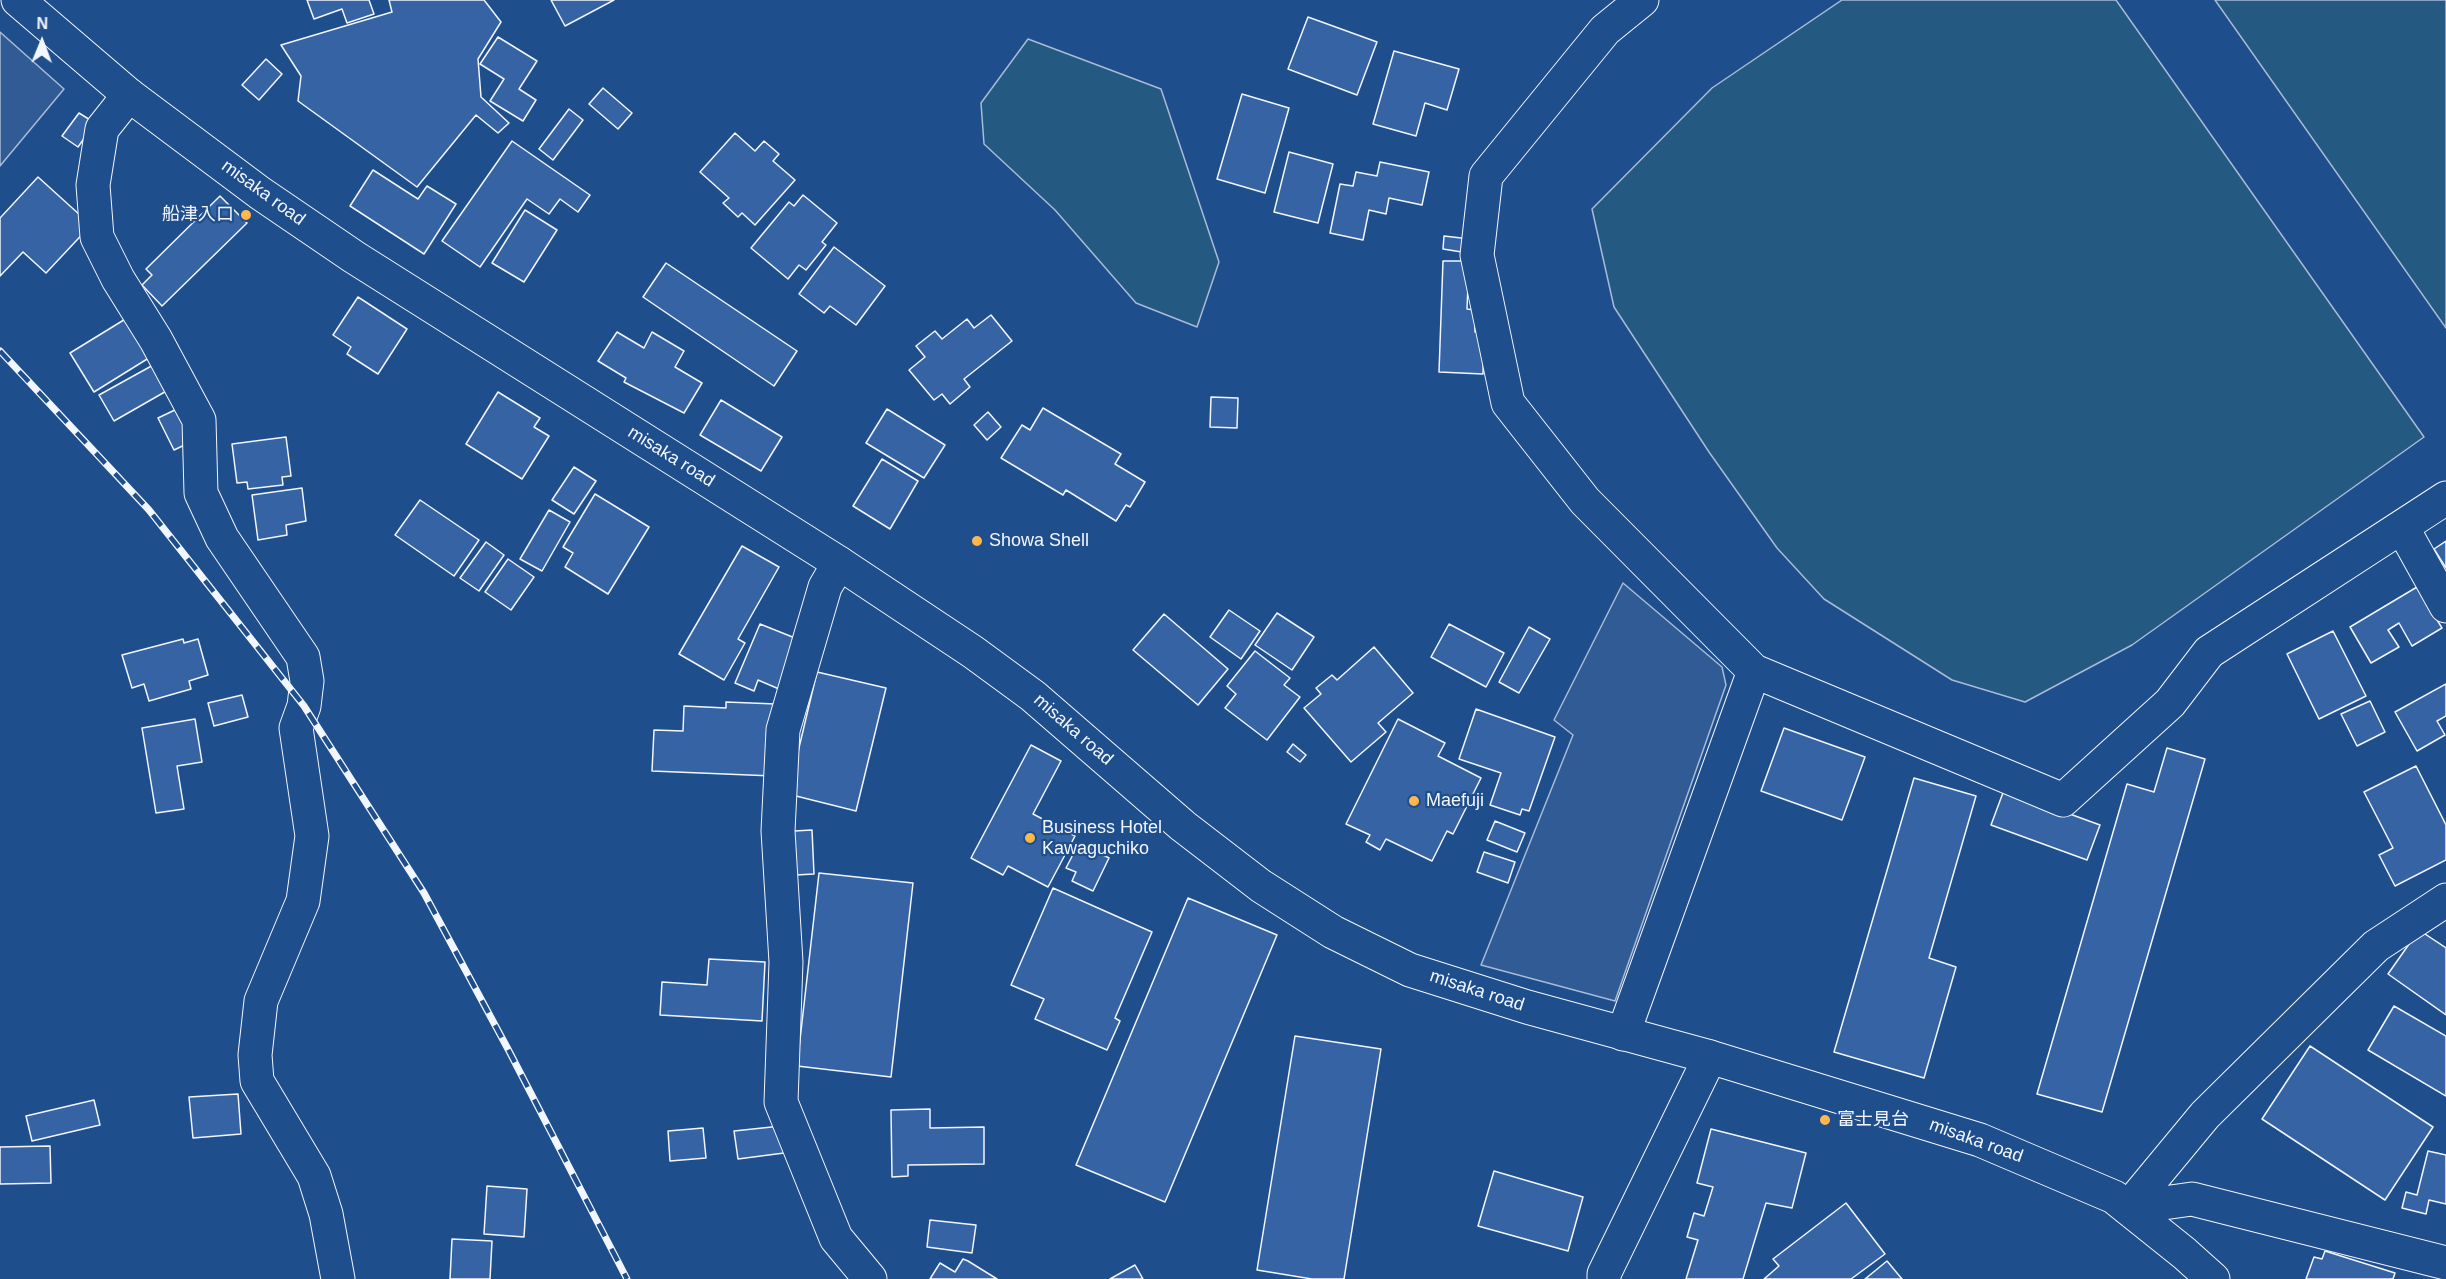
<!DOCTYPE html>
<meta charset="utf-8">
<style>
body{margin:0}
#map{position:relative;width:2446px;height:1279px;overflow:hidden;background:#1f4e8c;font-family:Arial,sans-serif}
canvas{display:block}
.north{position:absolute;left:12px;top:12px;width:60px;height:60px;-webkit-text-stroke:4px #1f4e8c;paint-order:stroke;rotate:1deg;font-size:16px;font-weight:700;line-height:24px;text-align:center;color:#f2f6ff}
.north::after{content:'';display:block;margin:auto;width:21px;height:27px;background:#f2f6ff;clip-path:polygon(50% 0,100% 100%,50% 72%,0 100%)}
</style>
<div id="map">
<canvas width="2446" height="1279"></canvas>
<div class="north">N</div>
</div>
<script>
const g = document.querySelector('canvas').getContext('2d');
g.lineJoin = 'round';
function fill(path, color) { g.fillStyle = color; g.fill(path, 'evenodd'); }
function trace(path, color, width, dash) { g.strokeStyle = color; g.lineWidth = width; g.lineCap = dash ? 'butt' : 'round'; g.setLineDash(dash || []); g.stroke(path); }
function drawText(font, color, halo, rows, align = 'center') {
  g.font = font + ' Arial,"Noto Sans JP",sans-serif'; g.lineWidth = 4.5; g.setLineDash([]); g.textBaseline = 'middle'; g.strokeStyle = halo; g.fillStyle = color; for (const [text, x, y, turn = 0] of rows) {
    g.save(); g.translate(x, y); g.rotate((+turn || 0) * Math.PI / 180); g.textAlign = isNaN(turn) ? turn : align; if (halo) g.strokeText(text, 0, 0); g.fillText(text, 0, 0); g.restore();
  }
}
const green = new Path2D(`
 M 1842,0 L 2116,0 L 2424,437 L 2132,645 L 2025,702 L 1952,680 L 1824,599 L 1777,548 L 1709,452 L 1614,307 L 1592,209 L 1712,88 Z
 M 2215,0 L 2446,0 L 2446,328 Z
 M 1028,39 L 1161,89 L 1219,262 L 1197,327 L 1136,303 L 1055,210 L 984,144 L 981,103 Z`);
fill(green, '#245a82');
trace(green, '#a8bbd7', 1.5);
const parking = new Path2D(`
 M 0,32 L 64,89 L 0,166 Z
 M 1623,583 L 1722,667 L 1726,685 L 1615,1001 L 1481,965 L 1573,735 L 1554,720 Z`);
fill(parking, '#305b95');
trace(parking, '#a8bbd7', 1.5);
const building = new Path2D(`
 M 307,0 L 369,0 L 374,14 L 347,23 L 342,9 L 314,19 Z
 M 389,0 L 484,0 L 501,22 L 478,59 L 481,97 L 509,123 L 498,133 L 476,115 L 417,187 L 298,101 L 301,76 L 281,45 L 392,12 Z
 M 551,0 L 614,0 L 565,26 Z
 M 1308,17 L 1377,42 L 1357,95 L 1288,69 Z
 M 498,37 L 537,61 L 519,89 L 536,100 L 523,121 L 490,101 L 504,79 L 480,64 Z
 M 1394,51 L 1459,69 L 1447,110 L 1425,103 L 1416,136 L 1373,124 Z
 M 266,59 L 282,74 L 259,100 L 242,85 Z
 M 603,88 L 632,113 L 618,129 L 589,104 Z
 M 1242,94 L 1289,108 L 1265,193 L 1217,179 Z
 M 569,109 L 583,120 L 553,160 L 539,149 Z
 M 79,113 L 95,123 L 78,147 L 62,136 Z
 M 735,133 L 755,151 L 764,141 L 779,154 L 773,161 L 795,180 L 755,225 L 742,213 L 738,217 L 723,203 L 729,198 L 700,172 Z
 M 512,141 L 590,195 L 578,212 L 560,199 L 549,214 L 527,199 L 480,267 L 442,241 Z
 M 1289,152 L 1333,164 L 1318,223 L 1274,212 Z
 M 1380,162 L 1429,172 L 1422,205 L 1389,198 L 1386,214 L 1369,210 L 1363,240 L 1330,233 L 1340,184 L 1353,186 L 1356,172 L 1377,176 Z
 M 373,170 L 418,199 L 427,186 L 456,204 L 424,254 L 350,206 Z
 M 38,177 L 91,225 L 46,273 L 23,252 L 0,276 L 0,218 Z
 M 803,195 L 837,223 L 822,242 L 826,245 L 806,270 L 799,265 L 788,279 L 751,248 L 789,202 L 794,206 Z
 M 220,196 L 247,223 L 162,306 L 142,285 L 152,275 L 146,269 Z
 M 525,210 L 557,230 L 524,282 L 492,263 Z
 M 1444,236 L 1470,239 L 1468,253 L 1443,249 Z
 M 834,247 L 885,286 L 856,325 L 830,306 L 824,313 L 799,294 Z
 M 1443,261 L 1469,261 L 1467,309 L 1475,310 L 1475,332 L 1484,333 L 1483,374 L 1439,372 Z
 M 666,263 L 797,351 L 774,386 L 643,297 Z
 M 358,297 L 407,329 L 378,374 L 347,354 L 351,347 L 333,335 Z
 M 991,315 L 1012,341 L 964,379 L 970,387 L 950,404 L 942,394 L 934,400 L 909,370 L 925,357 L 916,346 L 935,331 L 942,339 L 967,319 L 974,328 Z
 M 127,318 L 152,356 L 94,392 L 70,353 Z
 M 617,332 L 644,348 L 652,332 L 684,351 L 675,367 L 702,383 L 684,413 L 624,382 L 626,378 L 598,361 Z
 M 155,364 L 170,389 L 114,421 L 99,395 Z
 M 498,392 L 540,418 L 534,427 L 549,436 L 522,479 L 466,444 Z
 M 1211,397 L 1238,398 L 1237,428 L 1210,427 Z
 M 721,400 L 782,437 L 761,471 L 700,435 Z
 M 1043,408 L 1121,454 L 1115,464 L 1145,482 L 1130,507 L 1126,505 L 1116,521 L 1066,490 L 1063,495 L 1001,458 L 1022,425 L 1030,430 Z
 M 177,409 L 193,441 L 174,450 L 158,418 Z
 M 887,409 L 945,445 L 924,478 L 866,443 Z
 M 988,412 L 1001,427 L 987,440 L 974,425 Z
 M 286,437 L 291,476 L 282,477 L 283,485 L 248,489 L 247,482 L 237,483 L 232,444 Z
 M 882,459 L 918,481 L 890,529 L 853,506 Z
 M 574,467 L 596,481 L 574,514 L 552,500 Z
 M 302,488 L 306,521 L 286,525 L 287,535 L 258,540 L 252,495 Z
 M 595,494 L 649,527 L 608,594 L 565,567 L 573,553 L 563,547 Z
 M 420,500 L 479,540 L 454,576 L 395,535 Z
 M 549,510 L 570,522 L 542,571 L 520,559 Z
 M 2446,541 L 2446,568 L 2434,549 Z
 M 486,542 L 504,555 L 479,591 L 460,578 Z
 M 742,546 L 779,567 L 738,639 L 745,643 L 724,680 L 679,654 Z
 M 508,559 L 534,577 L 511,610 L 485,592 Z
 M 2417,587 L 2442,628 L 2412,646 L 2399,623 L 2388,630 L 2399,647 L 2371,663 L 2350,627 Z
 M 1229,610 L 1260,631 L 1241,659 L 1210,637 Z
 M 1277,613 L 1314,637 L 1292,670 L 1255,645 Z
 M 1164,614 L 1228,669 L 1198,705 L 1133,650 Z
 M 760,624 L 800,640 L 779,689 L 758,680 L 754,691 L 735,683 Z
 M 1449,624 L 1504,653 L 1486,687 L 1431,657 Z
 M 1529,627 L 1550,639 L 1519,693 L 1499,682 Z
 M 2333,631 L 2366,696 L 2319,719 L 2287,654 Z
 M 183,639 L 184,643 L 198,639 L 208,675 L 189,681 L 191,689 L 149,701 L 144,684 L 132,688 L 122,655 Z
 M 1374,647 L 1413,693 L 1378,723 L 1386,732 L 1351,762 L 1304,708 L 1321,694 L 1316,688 L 1332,675 L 1337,680 Z
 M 1255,651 L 1290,678 L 1284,685 L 1300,697 L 1267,740 L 1225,708 L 1236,694 L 1227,686 Z
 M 817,672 L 886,688 L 856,811 L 788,794 Z
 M 2446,684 L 2446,716 L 2437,721 L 2445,735 L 2417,751 L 2395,712 Z
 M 242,695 L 248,717 L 214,726 L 208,703 Z
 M 2370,701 L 2385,732 L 2357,746 L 2341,714 Z
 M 726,702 L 776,704 L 773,776 L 652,771 L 654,730 L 683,731 L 684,706 L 726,708 Z
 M 1476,709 L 1555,737 L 1529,811 L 1522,809 L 1520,815 L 1490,805 L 1501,773 L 1459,759 Z
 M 195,719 L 202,762 L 177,766 L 184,809 L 156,813 L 142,728 Z
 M 1398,719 L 1445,743 L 1438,756 L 1481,778 L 1453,834 L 1447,831 L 1432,861 L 1386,839 L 1380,850 L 1366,842 L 1370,835 L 1346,824 Z
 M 1784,728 L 1865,757 L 1842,820 L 1761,791 Z
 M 1293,744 L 1306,755 L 1300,762 L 1287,752 Z
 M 1031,745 L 1061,761 L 1033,814 L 1075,836 L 1048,887 L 1008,866 L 1003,875 L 971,858 Z
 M 2167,748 L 2205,759 L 2102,1112 L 2037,1094 L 2127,784 L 2154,792 Z
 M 2416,766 L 2446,825 L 2446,860 L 2395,886 L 2379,855 L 2393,848 L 2364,792 Z
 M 1914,778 L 1976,796 L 1929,958 L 1956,967 L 1924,1078 L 1834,1052 Z
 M 2004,790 L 2100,825 L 2087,860 L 1991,825 Z
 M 1495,821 L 1525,833 L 1517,852 L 1487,840 Z
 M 812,830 L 814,874 L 796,875 L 794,831 Z
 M 1079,843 L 1109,858 L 1093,891 L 1072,881 L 1076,872 L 1066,868 Z
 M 1484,852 L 1515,862 L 1508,883 L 1477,872 Z
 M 819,873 L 913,883 L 891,1077 L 797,1066 Z
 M 1053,888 L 1152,932 L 1115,1018 L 1120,1021 L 1107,1050 L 1035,1019 L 1044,999 L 1011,985 Z
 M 1188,898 L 1277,935 L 1165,1202 L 1076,1165 Z
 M 2419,930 L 2446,948 L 2446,1015 L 2388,974 Z
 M 709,959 L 765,962 L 762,1021 L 660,1015 L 662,982 L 707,985 Z
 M 2394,1006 L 2446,1036 L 2446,1096 L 2368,1050 Z
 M 1295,1036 L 1381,1049 L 1344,1279 L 1312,1279 L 1257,1270 Z
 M 2310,1046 L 2433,1127 L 2385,1200 L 2262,1119 Z
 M 238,1094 L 241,1134 L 193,1138 L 189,1097 Z
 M 94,1100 L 100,1125 L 32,1141 L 26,1116 Z
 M 930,1109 L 930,1128 L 984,1127 L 984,1164 L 908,1165 L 908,1176 L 892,1177 L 891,1110 Z
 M 781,1126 L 784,1153 L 738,1159 L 734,1131 Z
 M 703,1128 L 706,1158 L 670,1161 L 668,1131 Z
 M 1711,1129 L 1806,1153 L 1792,1208 L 1766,1203 L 1743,1279 L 1686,1279 L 1698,1240 L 1687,1237 L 1694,1213 L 1704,1216 L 1713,1187 L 1697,1183 Z
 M 50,1146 L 51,1183 L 0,1184 L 0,1147 Z
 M 2428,1151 L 2446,1155 L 2446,1204 L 2429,1200 L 2426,1214 L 2402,1208 L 2406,1192 L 2417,1195 Z
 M 1494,1171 L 1583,1197 L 1568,1251 L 1478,1226 Z
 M 487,1186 L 527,1189 L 524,1237 L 484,1234 Z
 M 1846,1203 L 1885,1254 L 1851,1279 L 1764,1279 L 1779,1266 L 1773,1259 Z
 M 930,1220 L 976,1225 L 972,1253 L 927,1247 Z
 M 452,1239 L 492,1241 L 490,1279 L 450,1279 Z
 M 2325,1251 L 2395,1273 L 2393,1279 L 2306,1279 L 2314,1257 L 2322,1259 Z
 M 963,1259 L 968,1261 L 997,1279 L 930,1279 L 940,1263 L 955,1272 Z
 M 1887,1261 L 1902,1279 L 1865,1279 Z
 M 1135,1265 L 1143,1279 L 1110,1279 Z`);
fill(building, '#3563a3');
trace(building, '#f2f6ff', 1.5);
const minor = new Path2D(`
 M 129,95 L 102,129 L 93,185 L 97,237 L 118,279 L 156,340 L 199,420 L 201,493 L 222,538 L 303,657 L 307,681 L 304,706 L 296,728 L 312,836 L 303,901 L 261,1001 L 255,1055 L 257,1081 L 314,1176 L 326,1214 L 338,1279
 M 2402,527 L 2446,606
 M 839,563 L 825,587 L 783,730 L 778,831 L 786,962 L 781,1102 L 836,1238 L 870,1279
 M 1754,671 L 2063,800 L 2170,703 L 2209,652 L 2446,498
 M 2446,900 L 2376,946 L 2205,1115 L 2128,1208 L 2192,1199 L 2446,1263
 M 1623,1034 L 1754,671 L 1585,501 L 1508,403 L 1477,255 L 1486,176 L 1605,30 L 1642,0
 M 1604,1279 L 1604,1274 L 1710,1057`);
const highway = new Path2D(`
 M 18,0 L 129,95 L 260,193 L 354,257 L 839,563 L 973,652 L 1033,696 L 1183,826 L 1261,886 L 1333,932 L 1410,970 L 1527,1007 L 1710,1057 L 1980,1140 L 2114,1197 L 2184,1253 L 2213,1279`);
trace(minor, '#f2f6ff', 35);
trace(highway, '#f2f6ff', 35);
trace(minor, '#1f4e8c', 33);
trace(highway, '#1f4e8c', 33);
const rail = new Path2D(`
 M 0,351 L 149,510 L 304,706 L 424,893 L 509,1051 L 627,1279`);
trace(rail, '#f2f6ff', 7);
trace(rail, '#1f4e8c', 4.5, [14]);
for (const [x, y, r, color] of [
 [246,215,6,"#ffb74d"],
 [977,541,6,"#ffb74d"],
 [1414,801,6,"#ffb74d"],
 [1030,838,6,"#ffb74d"],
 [1825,1120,6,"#ffb74d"]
]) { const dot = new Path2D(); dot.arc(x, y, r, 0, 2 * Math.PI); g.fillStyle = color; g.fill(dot); trace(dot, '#1f4e8c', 2); }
drawText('18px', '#f2f6ff', '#1f4e8c', [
 ["misaka road",263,193,36],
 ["misaka road",671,457,32],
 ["misaka road",1073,730,41],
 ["misaka road",1477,991,18],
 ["misaka road",1976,1141,20]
]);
drawText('18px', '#f2f6ff', '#1f4e8c', [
 ["船津入口",234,215,"right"],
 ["Showa Shell",989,541],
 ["Maefuji",1426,801],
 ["Business Hotel",1042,828],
 ["Kawaguchiko",1042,849],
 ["富士見台",1837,1120]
], 'left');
</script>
